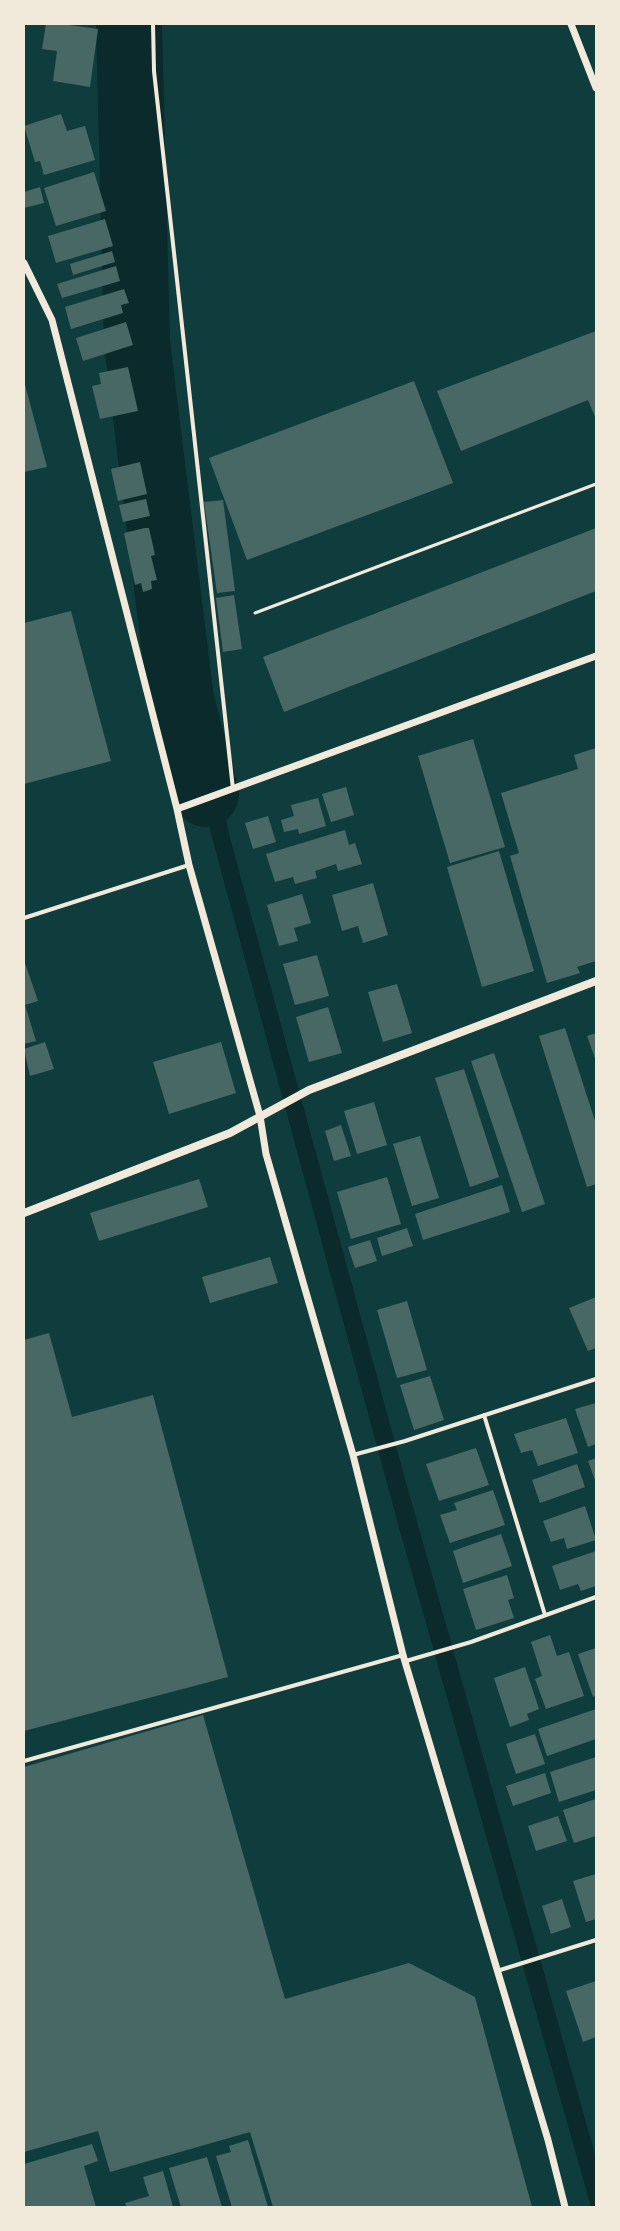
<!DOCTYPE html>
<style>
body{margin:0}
#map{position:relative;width:620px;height:2231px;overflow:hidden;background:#0f3d3e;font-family:"Zilla Slab",serif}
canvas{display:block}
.frame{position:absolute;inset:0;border:25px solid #f1e9da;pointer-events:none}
</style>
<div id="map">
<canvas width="620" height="2231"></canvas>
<div class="frame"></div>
</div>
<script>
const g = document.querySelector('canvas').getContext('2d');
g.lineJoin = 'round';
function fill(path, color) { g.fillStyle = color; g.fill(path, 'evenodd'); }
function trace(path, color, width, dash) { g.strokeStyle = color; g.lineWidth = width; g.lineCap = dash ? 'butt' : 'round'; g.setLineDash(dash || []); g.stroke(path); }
fill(new Path2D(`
 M 119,24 L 140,24 L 149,220 L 196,680 L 230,838 L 400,1461 L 596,2158 L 596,2207 L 591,2207 L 398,1524 L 184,734 L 163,495 L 159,411 L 119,66 Z`), '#0a2a2b');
trace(new Path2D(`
 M 129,24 L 137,343 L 181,700 L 206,794`), '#0a2a2b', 66);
fill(new Path2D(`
 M 46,24 L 62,24 L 98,29 L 90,87 L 53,81 L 57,51 L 42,49 Z
 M 61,114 L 67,131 L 85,126 L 95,160 L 44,175 L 40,161 L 35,162 L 24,126 Z
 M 94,172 L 106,211 L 56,226 L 44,188 Z
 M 40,187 L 44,203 L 24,208 L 24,192 Z
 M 105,219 L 113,246 L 56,263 L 48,236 Z
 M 112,251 L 115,262 L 73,275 L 70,264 Z
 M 116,266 L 120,281 L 62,298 L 57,284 Z
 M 124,289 L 129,303 L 121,305 L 123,313 L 71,329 L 65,307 Z
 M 126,322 L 133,345 L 83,361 L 76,338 Z
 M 596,331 L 596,419 L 588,400 L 461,451 L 437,391 Z
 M 128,367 L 138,411 L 100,419 L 92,386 L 101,384 L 99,373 Z
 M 24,381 L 47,467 L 24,472 Z
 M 414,381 L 453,483 L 247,560 L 209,458 Z
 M 140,462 L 147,494 L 118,501 L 111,469 Z
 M 146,499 L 150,516 L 123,522 L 119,505 Z
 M 223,500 L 235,591 L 217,593 L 204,502 Z
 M 145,528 L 149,528 L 155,555 L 151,556 L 157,580 L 151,581 L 152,589 L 143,592 L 141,583 L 135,585 L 124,533 Z
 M 596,528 L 596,591 L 284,712 L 263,657 Z
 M 234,595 L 242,649 L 223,652 L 216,598 Z
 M 71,611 L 111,761 L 24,784 L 24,623 Z
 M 473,739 L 505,847 L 450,863 L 418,756 Z
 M 596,748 L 596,961 L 577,967 L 580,973 L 547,983 L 510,856 L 519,853 L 501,793 L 578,769 L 574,755 Z
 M 346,787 L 354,815 L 331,822 L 322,794 Z
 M 318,798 L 326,826 L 299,834 L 298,829 L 284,832 L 281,820 L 294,816 L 291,805 Z
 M 268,816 L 276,842 L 253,849 L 245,823 Z
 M 345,830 L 349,845 L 355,843 L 362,864 L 338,871 L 336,864 L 315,871 L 317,878 L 295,884 L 293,877 L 275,882 L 266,854 Z
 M 499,851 L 534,971 L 482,987 L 447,867 Z
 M 373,883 L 388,935 L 363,943 L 358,926 L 342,931 L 332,895 Z
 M 302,894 L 311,923 L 294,928 L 298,941 L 279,946 L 267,905 Z
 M 317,955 L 329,996 L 295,1005 L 283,964 Z
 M 24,960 L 38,1001 L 25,1005 L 36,1041 L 24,1044 Z
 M 397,984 L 412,1033 L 383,1042 L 368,992 Z
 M 328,1007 L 342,1053 L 309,1062 L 296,1017 Z
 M 565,1028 L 596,1124 L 596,1184 L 587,1187 L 539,1036 Z
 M 596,1033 L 596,1061 L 587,1036 Z
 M 45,1042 L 54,1069 L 30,1076 L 24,1049 Z
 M 221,1042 L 236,1093 L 169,1114 L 153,1062 Z
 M 494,1053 L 545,1204 L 522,1212 L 471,1061 Z
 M 464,1069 L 499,1177 L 470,1187 L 435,1078 Z
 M 374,1102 L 387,1145 L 357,1154 L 344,1111 Z
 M 341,1125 L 351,1156 L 334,1161 L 325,1131 Z
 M 420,1136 L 439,1198 L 412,1206 L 393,1144 Z
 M 387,1177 L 401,1224 L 351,1239 L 337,1192 Z
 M 199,1179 L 208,1207 L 99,1241 L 90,1213 Z
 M 502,1185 L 510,1212 L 423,1240 L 415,1214 Z
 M 407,1228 L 413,1246 L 382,1256 L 377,1238 Z
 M 370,1240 L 377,1261 L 355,1268 L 348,1247 Z
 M 270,1257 L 278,1283 L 210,1303 L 202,1277 Z
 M 596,1297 L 596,1348 L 588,1351 L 569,1308 Z
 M 407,1301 L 427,1370 L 397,1378 L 377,1310 Z
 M 49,1333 L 72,1417 L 153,1395 L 228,1677 L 24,1731 L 24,1340 Z
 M 430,1376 L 444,1420 L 414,1430 L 400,1385 Z
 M 596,1403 L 596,1444 L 588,1447 L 575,1409 Z
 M 566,1418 L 578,1453 L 538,1466 L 532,1450 L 521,1453 L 514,1434 Z
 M 476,1448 L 489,1485 L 439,1501 L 426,1464 Z
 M 596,1458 L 596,1483 L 588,1461 Z
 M 577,1464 L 585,1487 L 540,1503 L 532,1480 Z
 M 493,1490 L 505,1525 L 450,1543 L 440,1515 L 457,1510 L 454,1503 Z
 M 585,1506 L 596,1540 L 567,1549 L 564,1538 L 551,1542 L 543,1521 Z
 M 501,1534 L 512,1566 L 463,1583 L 453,1551 Z
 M 596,1551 L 596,1586 L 581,1591 L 578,1584 L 560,1590 L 552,1566 Z
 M 507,1575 L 514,1598 L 508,1600 L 514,1618 L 476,1630 L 463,1589 Z
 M 550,1635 L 557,1656 L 569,1652 L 584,1696 L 546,1709 L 535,1679 L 542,1676 L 531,1642 Z
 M 596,1648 L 596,1696 L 593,1697 L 578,1654 Z
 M 525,1667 L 539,1709 L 527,1714 L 529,1720 L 510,1727 L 494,1678 Z
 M 596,1709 L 596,1739 L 547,1756 L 538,1729 Z
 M 203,1715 L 285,1999 L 409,1963 L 475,1997 L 532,2207 L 273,2207 L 250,2132 L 110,2172 L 98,2131 L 24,2152 L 24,1767 Z
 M 535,1734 L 545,1764 L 516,1774 L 506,1744 Z
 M 596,1757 L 596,1790 L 559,1802 L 550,1772 Z
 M 545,1773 L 551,1793 L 513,1806 L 506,1786 Z
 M 596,1799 L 596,1836 L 574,1843 L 563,1810 Z
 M 558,1816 L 567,1841 L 536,1851 L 528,1826 Z
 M 596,1874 L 596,1919 L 586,1922 L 573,1881 Z
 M 562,1899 L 571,1927 L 551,1934 L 542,1906 Z
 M 596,1981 L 596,2037 L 583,2042 L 566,1991 Z
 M 248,2140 L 268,2207 L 232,2207 L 216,2156 L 231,2152 L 229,2146 Z
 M 92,2144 L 98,2161 L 84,2166 L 96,2207 L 24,2207 L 24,2164 Z
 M 207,2157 L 222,2207 L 181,2207 L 169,2168 Z
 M 163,2171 L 173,2207 L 127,2207 L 125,2203 L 149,2196 L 143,2177 Z`), '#486865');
trace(new Path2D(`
 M 255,613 L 596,484`), '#f1e9da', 3);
trace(new Path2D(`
 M 153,24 L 154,71 L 233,789
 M 24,918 L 189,865
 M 484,1415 L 545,1615
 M 353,1455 L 405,1441 L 596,1379
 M 406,1661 L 471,1642 L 596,1597
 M 24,1761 L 403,1655
 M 497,1971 L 596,1940`), '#f1e9da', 4);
trace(new Path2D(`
 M 571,24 L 596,88
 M 24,263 L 52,320 L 177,809 L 189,865 L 260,1116 L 266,1154 L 353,1455 L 403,1655 L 548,2140 L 565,2207
 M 177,809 L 596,656`), '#f1e9da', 7);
trace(new Path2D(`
 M 24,1213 L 230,1133 L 309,1090 L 596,981`), '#f1e9da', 8);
</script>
